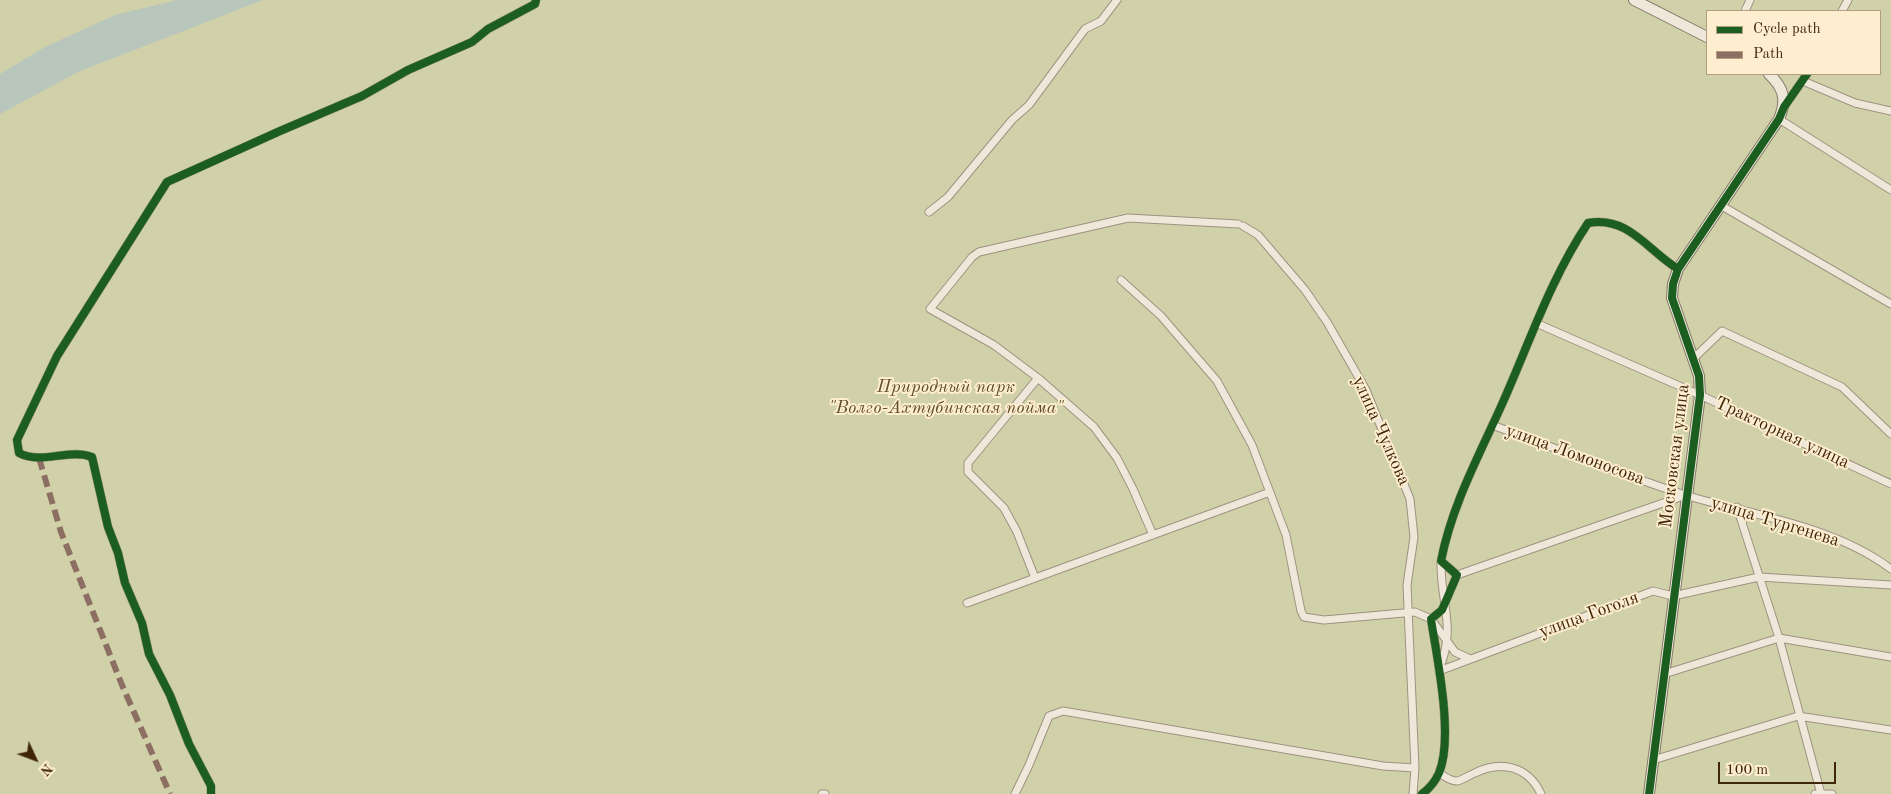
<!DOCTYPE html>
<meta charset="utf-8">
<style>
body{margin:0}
#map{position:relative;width:1891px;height:794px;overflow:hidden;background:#eddfc6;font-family:"Old Standard TT",serif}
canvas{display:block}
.legend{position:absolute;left:1706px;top:10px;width:175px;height:65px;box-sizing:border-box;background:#feedcf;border:1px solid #b29d80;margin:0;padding:6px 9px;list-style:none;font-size:15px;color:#3f260a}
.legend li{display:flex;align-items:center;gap:10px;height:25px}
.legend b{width:25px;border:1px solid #b29d80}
.north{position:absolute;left:10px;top:734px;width:50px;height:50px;-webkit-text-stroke:4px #feedcf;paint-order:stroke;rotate:133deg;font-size:14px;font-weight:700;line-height:20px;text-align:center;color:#3f260a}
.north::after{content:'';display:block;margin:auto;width:18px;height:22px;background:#3f260a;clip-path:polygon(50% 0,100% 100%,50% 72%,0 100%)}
.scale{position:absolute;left:1718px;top:762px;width:118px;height:22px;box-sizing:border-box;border:2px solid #3f260a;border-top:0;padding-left:6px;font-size:15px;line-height:18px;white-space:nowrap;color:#3f260a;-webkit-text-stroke:4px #feedcf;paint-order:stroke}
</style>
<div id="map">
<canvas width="1891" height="794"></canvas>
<ul class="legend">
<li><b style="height:6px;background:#1b5e20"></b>Cycle path</li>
<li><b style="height:6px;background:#8d6e63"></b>Path</li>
</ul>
<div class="north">N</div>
<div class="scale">100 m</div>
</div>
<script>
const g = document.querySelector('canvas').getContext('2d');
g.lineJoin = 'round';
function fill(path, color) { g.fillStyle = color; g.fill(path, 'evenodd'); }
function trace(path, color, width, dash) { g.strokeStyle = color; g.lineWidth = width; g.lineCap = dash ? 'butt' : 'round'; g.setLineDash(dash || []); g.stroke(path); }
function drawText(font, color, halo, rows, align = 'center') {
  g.font = font + ' "Old Standard TT",serif'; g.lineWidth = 4; g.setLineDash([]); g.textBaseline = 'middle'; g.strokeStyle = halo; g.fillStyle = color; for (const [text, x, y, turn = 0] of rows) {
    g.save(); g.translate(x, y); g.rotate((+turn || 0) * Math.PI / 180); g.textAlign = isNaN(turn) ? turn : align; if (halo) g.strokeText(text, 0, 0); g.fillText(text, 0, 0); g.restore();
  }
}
fill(new Path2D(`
 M 0,0 L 1891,0 L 1891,794 L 0,794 ZM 1707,11 L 1880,11 L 1880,74 L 1707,74 Z`), '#d1d1a9');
fill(new Path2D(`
 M 177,0 L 263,0 L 78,72 L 0,114 L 0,74 L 43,48 L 115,15 Z`), '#b9c6bc');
const street = new Path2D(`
 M 1745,11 L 1750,0
 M 1842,11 L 1848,0
 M 1803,81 L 1855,103 L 1891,111
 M 1784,107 L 1807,74
 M 1779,119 L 1891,190
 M 1722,206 L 1891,304
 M 929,212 L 948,197 L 1012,120 L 1029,105 L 1085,29 L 1101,21 L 1117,0
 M 1243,226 L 1258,235 L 1305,290 L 1327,322 L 1366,390 L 1410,499 L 1414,537 L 1407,585 L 1415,768 L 1413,794
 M 1121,280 L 1161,316 L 1217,381 L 1252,445 L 1286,535 L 1301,611 L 1304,617 L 1324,620 L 1415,612 L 1431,619 L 1455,652 L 1470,659
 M 1536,323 L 1700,395 L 1891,484
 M 1694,358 L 1722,331 L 1842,387 L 1891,434
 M 1492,425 C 1556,448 1620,474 1685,495 C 1754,516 1832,525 1891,569
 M 1737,507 L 1779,638 L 1821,794
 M 1153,535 L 1133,489 L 1117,458 L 1094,427 L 1038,378 L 994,345 L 930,309 L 972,257 L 979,252 L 1128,218 L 1238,224
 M 1457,575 L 1686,495
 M 1035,578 L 1017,532 L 1004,508 L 968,472 L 968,463 L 1038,378
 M 967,603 L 1270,492
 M 1439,670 C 1457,625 1440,604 1441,561
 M 1439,671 L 1653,591 L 1673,596 L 1759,577 L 1891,585
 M 1664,674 L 1779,638 L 1891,657
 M 1653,760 L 1798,716 L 1891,730
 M 1439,773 C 1444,776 1450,781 1457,781 C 1463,780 1469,775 1475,773 C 1501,760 1528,766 1541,794
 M 211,794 L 211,786 L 189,744 L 170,695 L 149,654 L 142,623 L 125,583 L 118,553 L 108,527 L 92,457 C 68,448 42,465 19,453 L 17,440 L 57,356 L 167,182 L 280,131 L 362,96 L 408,70 L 472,42 L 488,29 L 535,4 L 536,0
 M 822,794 L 825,794
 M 1015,794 L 1029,765 L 1049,716 L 1063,711 L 1383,766 L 1415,768
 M 1422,794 C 1430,788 1435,782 1439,773 C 1454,737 1437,658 1431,619 L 1442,610 L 1457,575 L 1441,561 C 1452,504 1480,454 1503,402 C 1530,341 1551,278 1588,223 C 1629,216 1647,250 1678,269
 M 1815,794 L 1832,794`);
const secondary = new Path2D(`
 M 1634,0 L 1707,37
 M 1649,794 L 1700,395 L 1699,376 L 1672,298 L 1673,284 L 1678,269 L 1779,119 C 1787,100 1784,88 1769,74`);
trace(street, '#9d9281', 9);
trace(secondary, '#847968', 12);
trace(street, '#efe8da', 7);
trace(secondary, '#efe8da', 10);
trace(new Path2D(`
 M 39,458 L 61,532 L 122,685 L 170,794`), '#8d6e63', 6, [12, 6]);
trace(new Path2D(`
 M 211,794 L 211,786 L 189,744 L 170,695 L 149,654 L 142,623 L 125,583 L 118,553 L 108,527 L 92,457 C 68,448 42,465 19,453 L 17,440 L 57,356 L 167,182 L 280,131 L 362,96 L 408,70 L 472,42 L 488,29 L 535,4 L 536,0
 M 1422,794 C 1430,788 1435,782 1439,773 C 1454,737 1437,658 1431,619 L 1442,610 L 1457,575 L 1441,561 C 1452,504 1480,454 1503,402 C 1530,341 1551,278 1588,223 C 1629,216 1647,250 1678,269
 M 1649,794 L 1700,395 L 1699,376 L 1672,298 L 1673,284 L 1678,269 L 1779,119 L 1784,107 L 1807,74`), '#1b5e20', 8);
drawText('italic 18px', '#5e4e2c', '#feedcf', [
 ["Природный парк",946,387],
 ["\"Волго-Ахтубинская пойма\"",946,408]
]);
drawText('18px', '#3f260a', '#feedcf', [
 ["улица Чулкова",1381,431,66],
 ["Тракторная улица",1782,433,25],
 ["улица Ломоносова",1575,455,20],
 ["Московская улица",1675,456,-83],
 ["улица Тургенева",1775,522,17],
 ["улица Гоголя",1589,615,-20]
]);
</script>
